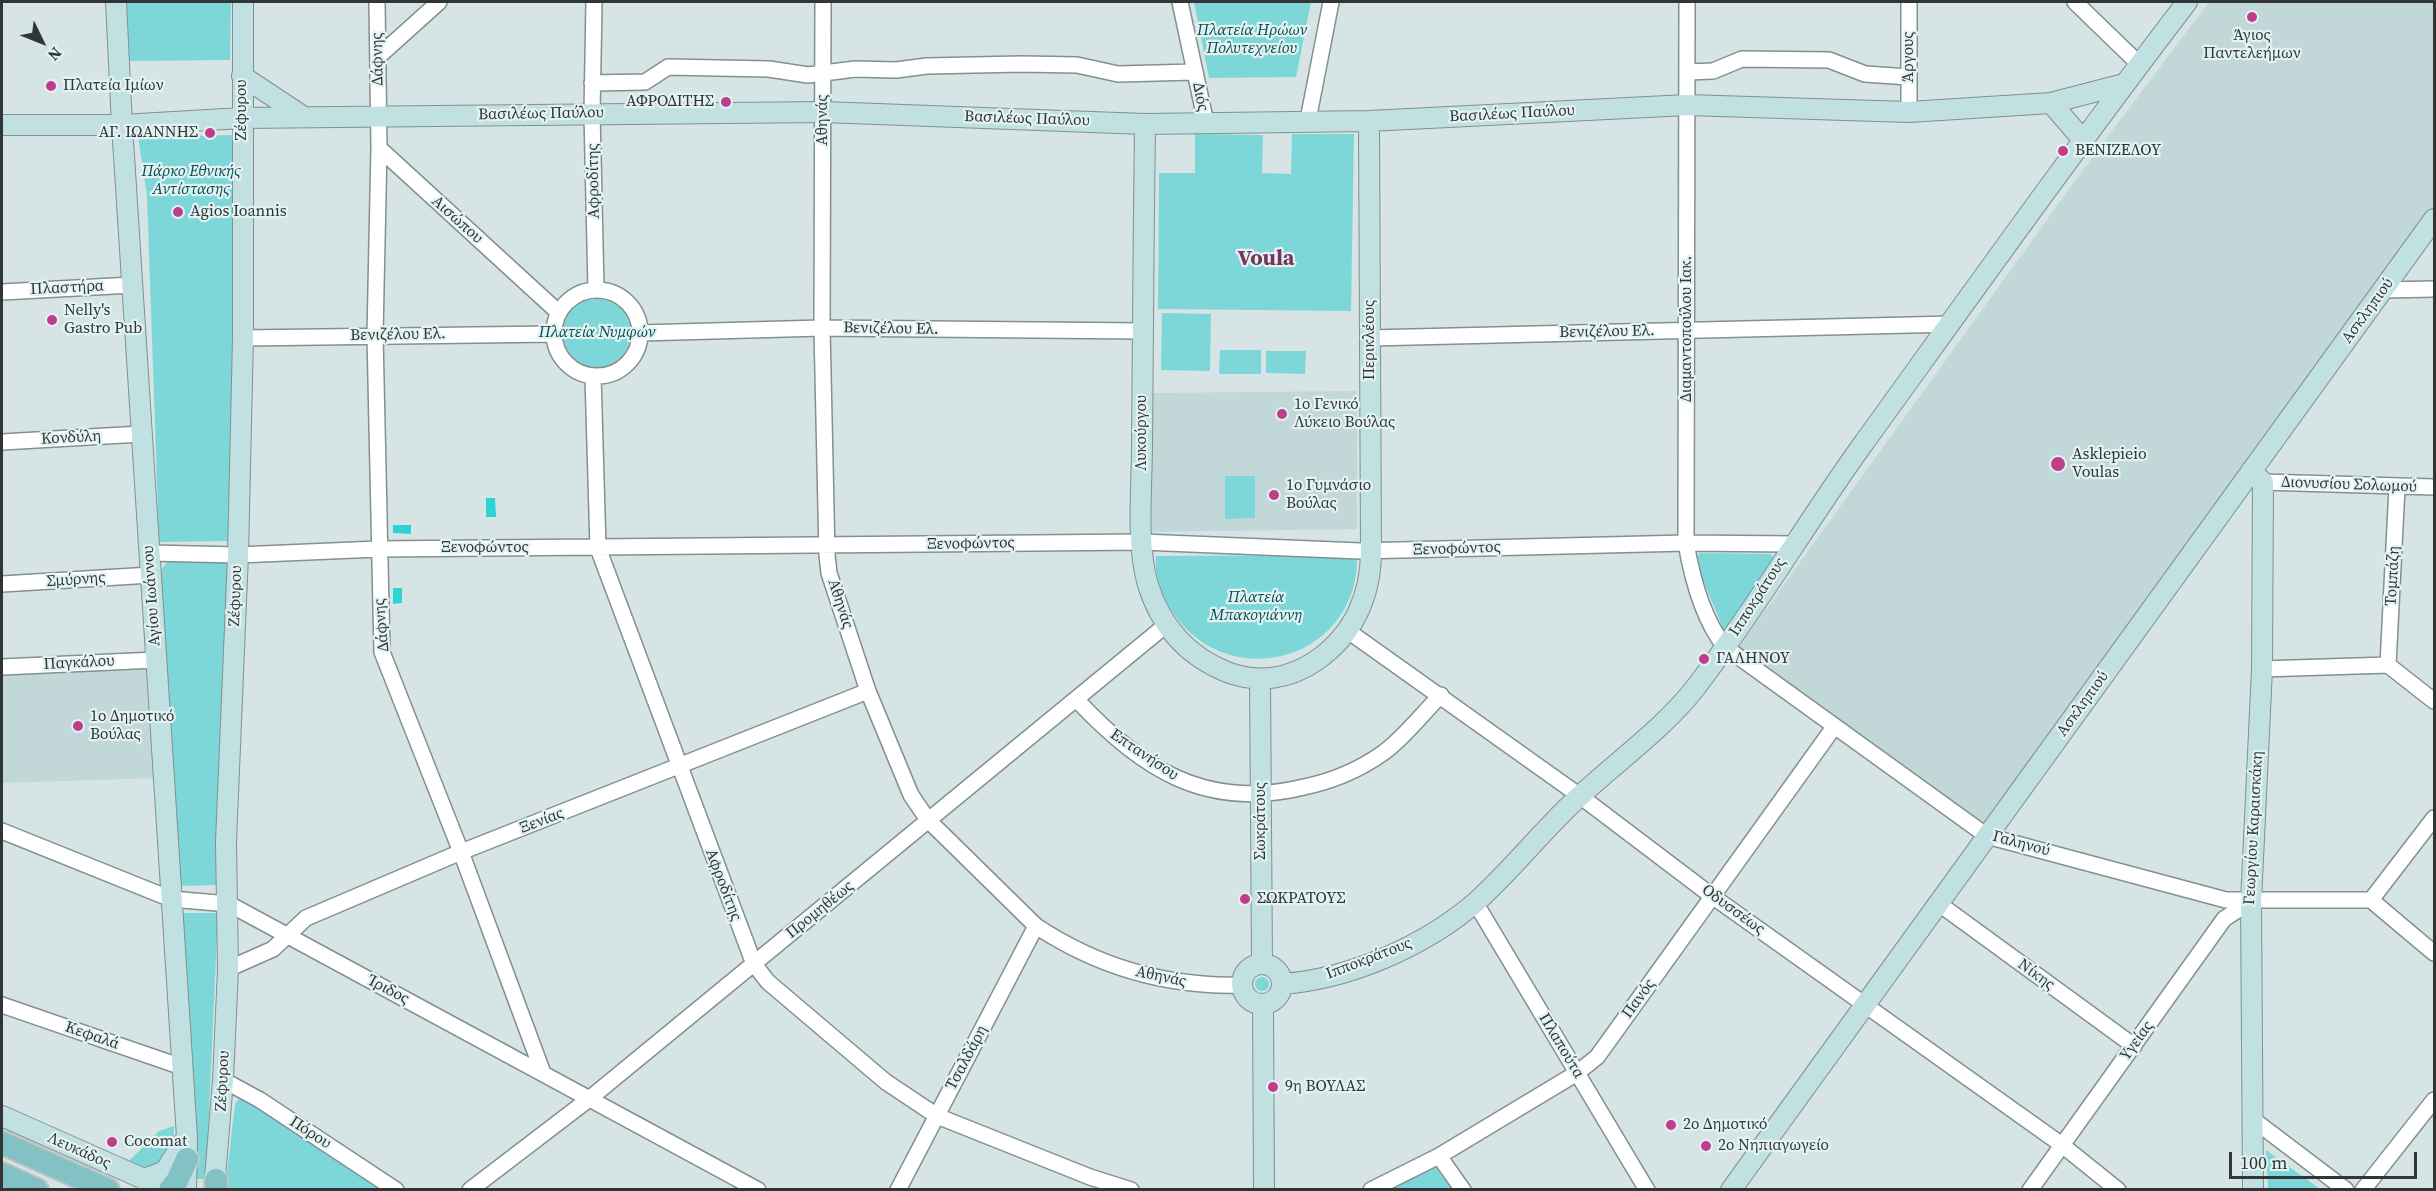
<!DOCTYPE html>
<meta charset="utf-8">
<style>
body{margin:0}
#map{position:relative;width:2436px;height:1191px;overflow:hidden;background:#d6e4e5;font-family:"Source Serif 4",serif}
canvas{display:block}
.frame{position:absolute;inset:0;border:3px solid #303535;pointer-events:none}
.north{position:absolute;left:12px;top:12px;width:60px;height:60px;-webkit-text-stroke:4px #e3f2f2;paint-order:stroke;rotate:133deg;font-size:16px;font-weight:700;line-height:24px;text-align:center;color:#303535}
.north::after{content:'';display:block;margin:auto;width:21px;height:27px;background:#303535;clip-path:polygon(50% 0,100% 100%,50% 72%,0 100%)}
.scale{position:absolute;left:2229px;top:1152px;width:188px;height:27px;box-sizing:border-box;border:3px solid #303535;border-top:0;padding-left:8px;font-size:18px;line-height:21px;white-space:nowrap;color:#303535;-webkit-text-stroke:4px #e3f2f2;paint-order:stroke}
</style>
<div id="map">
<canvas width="2436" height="1191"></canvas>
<div class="frame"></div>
<div class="north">N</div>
<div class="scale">100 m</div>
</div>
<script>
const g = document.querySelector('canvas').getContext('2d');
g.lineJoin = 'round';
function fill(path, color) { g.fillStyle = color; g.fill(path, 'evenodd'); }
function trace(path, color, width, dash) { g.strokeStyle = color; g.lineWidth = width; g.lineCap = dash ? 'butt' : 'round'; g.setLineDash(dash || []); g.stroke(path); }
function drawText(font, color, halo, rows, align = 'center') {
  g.font = font + ' "Source Serif 4",serif'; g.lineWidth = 4.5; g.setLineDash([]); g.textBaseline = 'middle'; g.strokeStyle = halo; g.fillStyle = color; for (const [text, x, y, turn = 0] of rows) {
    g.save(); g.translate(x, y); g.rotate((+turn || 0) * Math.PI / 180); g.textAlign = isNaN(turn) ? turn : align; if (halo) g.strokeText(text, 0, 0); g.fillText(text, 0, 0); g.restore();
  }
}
fill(new Path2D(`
 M 2209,2 L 2434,2 L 2434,205 L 1984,825 L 1739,647 L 2085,167 Z
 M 1357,391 L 1357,529 L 1152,532 L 1152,393 Z
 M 150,666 L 157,778 L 2,783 L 2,673 Z`), '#c1d7d8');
fill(new Path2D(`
 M 126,2 L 231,2 L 230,60 L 128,61 Z
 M 1194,2 L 1311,2 L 1296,77 L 1209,78 Z
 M 1195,134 L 1263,135 L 1262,173 L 1291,174 L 1292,134 L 1354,134 L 1351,311 L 1158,309 L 1159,173 L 1195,173 Z
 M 236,135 L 231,541 L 159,542 L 147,195 L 138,137 Z
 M563 333a34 34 0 1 1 68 0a34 34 0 1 1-68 0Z
 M 1162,313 L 1211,314 L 1210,371 L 1161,370 Z
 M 1220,350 L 1261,350 L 1261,374 L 1219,374 Z
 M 1266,351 L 1306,351 L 1305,374 L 1266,373 Z
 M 1225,476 L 1255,476 L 1255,518 L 1225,519 Z
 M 1700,553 L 1771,554 L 1775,560 L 1725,634 L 1698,567 L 1696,558 Z
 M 1357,555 C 1360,661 1225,698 1170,608 C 1161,593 1154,574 1156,556 Z
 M 170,559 L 229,561 L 218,885 L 179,886 L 161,570 Z
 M 183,913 L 218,913 L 206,1179 L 197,1179 Z
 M1255 984a7 7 0 1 1 14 0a7 7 0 1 1-14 0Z
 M 240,1098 L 251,1103 L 383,1189 L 225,1190 L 235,1104 Z
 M 174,1126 C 175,1157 159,1175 127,1163 L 159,1131 Z
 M 2266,1150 L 2320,1189 L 2268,1189 Z
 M 1435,1166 L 1452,1189 L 1390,1189 L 1395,1187 Z`), '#7dd7d9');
fill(new Path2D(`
 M 486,498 L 495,498 L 496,517 L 486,517 Z
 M 393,525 L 411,525 L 411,534 L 393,533 Z
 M 393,588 L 402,588 L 402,603 L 393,604 Z`), '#2dd3d7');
const street = new Path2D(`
 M 377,2 L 379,148 L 558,312
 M 594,2 L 592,113 L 596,289
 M 823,2 L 822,328 L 827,555 L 829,573 L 868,691 L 911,795 L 928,820 L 1036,926 C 1098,967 1168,987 1242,985
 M 1180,2 L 1206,123
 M 1687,2 L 1686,543 C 1692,578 1702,618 1725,647 L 1987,836 L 2226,900 L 2371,900
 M 2075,2 L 2139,64
 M 379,56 L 439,2
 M 1687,72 L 1713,71 L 1742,59 L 1829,60 L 1865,74 L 1909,77
 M 592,83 L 645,82 L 668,67 L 769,69 L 808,75 L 855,69 L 896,70 L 927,66 L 1022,64 L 1077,65 L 1118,74 L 1195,72
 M 1909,112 L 1909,2
 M 1308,120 L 1331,2
 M 379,148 L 375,335 L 382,652 L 461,852 L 543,1073
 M554 333a43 43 0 1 1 86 0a43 43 0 1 1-86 0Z
 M 2383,290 L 2434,289
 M 2,292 L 132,285
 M 640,333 L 822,328 L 1142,331
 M 243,338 L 553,334
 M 1370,338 L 1952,324
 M 593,376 L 598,548 L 754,964 L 768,982 L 886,1082 L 937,1116 L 1090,1177 L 1131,1190
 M 2,442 L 141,434
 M 2263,482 L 2434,487
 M 149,553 L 238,555 L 378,549 L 1142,542 L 1360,551 L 1686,543 L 1793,544
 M 2,584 L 151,575
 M 1348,631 L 1580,796 L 1712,896 L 2062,1145 L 2118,1190
 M 2388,665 L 2397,487
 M 2,667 L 156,660
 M 2262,669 L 2388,665 L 2434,701
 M 1076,699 C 1141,769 1206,811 1304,787 C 1333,781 1359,770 1383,753 C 1404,738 1422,714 1441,695
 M 2,831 L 171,899 L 229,904 L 758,1190
 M 2371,900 L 2434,818
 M 2371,900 L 2434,953
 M 1475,902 L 1647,1190
 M 1938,903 L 2134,1046
 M 228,969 L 273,949 L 306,918 L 461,852 L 868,691
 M 2,1005 L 182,1067
 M 223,1080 L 260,1100 L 396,1190
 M 2251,1118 L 2346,1190
 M 1439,1156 L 1463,1190
 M 470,1190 L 589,1099 L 1166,625
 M 898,1190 L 1036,926
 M 1371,1190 L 1439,1156 L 1577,1073 L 1597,1057 L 1834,727
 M 2030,1190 L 2224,919 L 2251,901
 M 2363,1190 L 2434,1100`);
const secondary = new Path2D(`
 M 116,2 L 122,125 L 187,1137 L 186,1190
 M 242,76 L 304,117
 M 2051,103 L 2083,140
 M 1145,124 C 1144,231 1142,338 1142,445 C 1142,488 1136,544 1148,585 C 1161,626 1187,656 1227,672 C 1258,684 1290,679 1317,660 C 1354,634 1371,595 1371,551 L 1369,121
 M 2,125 L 122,125 L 242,118 L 823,112 L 1145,124 L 1369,121 L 1687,105 L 1909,112 L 2051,103 L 2124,84
 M 2251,471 L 2263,482 L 2262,669 L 2251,901 L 2253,1190
 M 1260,679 L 1262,964
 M1242 984a20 20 0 1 1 40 0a20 20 0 1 1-40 0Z
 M 1282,984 C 1350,979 1425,946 1476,902 C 1513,869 1544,828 1581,795 C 1620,759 1664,728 1696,687 C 1756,609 1806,523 1863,444 C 1970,296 2076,147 2187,2
 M 1263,1004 L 1264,1190
 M 2,1116 L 144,1179 L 152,1190
 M 144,1179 L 165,1171 L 187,1137
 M 214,1190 L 223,1080 L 228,969 L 226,842 L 238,555 L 243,338 L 243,2
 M 1731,1190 L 2434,219`);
const primary = new Path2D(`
 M 2,1143 L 108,1190
 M 2,1174 L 37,1190
 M 216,1180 L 216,1190
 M 170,1190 L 177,1181 L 187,1159`);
trace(street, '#829090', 18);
trace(secondary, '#829090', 22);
trace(primary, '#c1c2c2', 26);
trace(street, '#fff', 15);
trace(secondary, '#c1e0e1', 20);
trace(primary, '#82c2c4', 22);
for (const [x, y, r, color] of [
 [2252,17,6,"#bd3e8a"],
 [51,86,6,"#bd3e8a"],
 [726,102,6,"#bd3e8a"],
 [210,133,6,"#bd3e8a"],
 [2063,151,6,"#bd3e8a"],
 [178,212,6,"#bd3e8a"],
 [52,320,6,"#bd3e8a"],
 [1282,414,6,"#bd3e8a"],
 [2058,464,8,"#bd3e8a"],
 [1274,495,6,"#bd3e8a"],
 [1704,659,6,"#bd3e8a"],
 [78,726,6,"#bd3e8a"],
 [1245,899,6,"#bd3e8a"],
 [1273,1087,6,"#bd3e8a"],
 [1671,1125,6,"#bd3e8a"],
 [112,1142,6,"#bd3e8a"],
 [1706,1146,6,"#bd3e8a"]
]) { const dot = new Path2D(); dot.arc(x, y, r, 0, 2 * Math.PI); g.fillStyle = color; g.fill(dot); trace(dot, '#e3f2f2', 2); }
drawText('italic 16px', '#084e50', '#e3f2f2', [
 ["Πλατεία Ηρώων",1252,31],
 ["Πολυτεχνείου",1252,49],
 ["Πάρκο Εθνικής",191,172],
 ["Αντίστασης",191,190],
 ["Πλατεία Νυμφών",597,333],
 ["Πλατεία",1256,598],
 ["Μπακογιάννη",1256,616]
]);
drawText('16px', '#303535', '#e3f2f2', [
 ["Άγιος",2252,36,"center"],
 ["Παντελεήμων",2252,54,"center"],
 ["Πλατεία Ιμίων",63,86],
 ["ΑΦΡΟΔΙΤΗΣ",714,102,"right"],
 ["ΑΓ. ΙΩΑΝΝΗΣ",198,133,"right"],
 ["ΒΕΝΙΖΕΛΟΥ",2075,151],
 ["Agios Ioannis",190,212],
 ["Nelly's",64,311],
 ["Gastro Pub",64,329],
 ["1ο Γενικό",1294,405],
 ["Λύκειο Βούλας",1294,423],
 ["Asklepieio",2072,455],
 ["Voulas",2072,473],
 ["1ο Γυμνάσιο",1286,486],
 ["Βούλας",1286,504],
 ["ΓΑΛΗΝΟΥ",1716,659],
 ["1ο Δημοτικό",90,717],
 ["Βούλας",90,735],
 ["ΣΩΚΡΑΤΟΥΣ",1257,899],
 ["9η ΒΟΥΛΑΣ",1285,1087],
 ["2ο Δημοτικό",1683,1125],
 ["Cocomat",124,1142],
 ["2ο Νηπιαγωγείο",1718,1146]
], 'left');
drawText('16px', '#303535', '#e3f2f2', [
 ["Άργους",1909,57,-90],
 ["Δάφνης",378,59,-91],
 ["Διός",1200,97,78],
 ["Ζέφυρου",242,110,-90],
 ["Βασιλέως Παύλου",541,114,-1],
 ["Βασιλέως Παύλου",1512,114,-3],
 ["Βασιλέως Παύλου",1027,119,2],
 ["Αθηνάς",823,120,-90],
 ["Αφροδίτης",594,181,-91],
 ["Αισώπου",457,220,42],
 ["Πλαστήρα",67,288,-3],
 ["Ασκληπιού",2368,311,-54],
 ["Βενιζέλου Ελ.",891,329,1],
 ["Διαμαντοπούλου Ιακ.",1687,329,-90],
 ["Βενιζέλου Ελ.",1607,332,-1],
 ["Βενιζέλου Ελ.",398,335,-1],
 ["Περικλέους",1370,340,-90],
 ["Λυκούργου",1142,433,-90],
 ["Κονδύλη",71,438,-3],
 ["Διονυσίου Σολωμού",2349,485,2],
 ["Ξενοφώντος",971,544,-1],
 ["Ξενοφώντος",485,548],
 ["Ξενοφώντος",1457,549,-2],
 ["Τομπάζη",2393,576,-87],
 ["Σμύρνης",76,580,-4],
 ["Αγίου Ιωάννου",152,596,-94],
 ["Ζέφυρου",236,596,-88],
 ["Ιπποκράτους",1758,597,-57],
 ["Αθηνάς",840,604,72],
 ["Δάφνης",382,625,-95],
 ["Παγκάλου",79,663,-3],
 ["Ασκληπιού",2083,704,-54],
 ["Επτανήσου",1144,755,34],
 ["Ξενίας",542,821,-21],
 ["Σωκράτους",1261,821,-90],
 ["Γεωργίου Καραισκάκη",2254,828,-87],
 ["Γαληνού",2021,844,15],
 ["Αφροδίτης",723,885,69],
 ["Προμηθέως",820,910,-39],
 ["Οδυσσέως",1733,910,36],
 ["Ιπποκράτους",1369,959,-21],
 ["Νίκης",2036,975,36],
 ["Αθηνάς",1161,977,12],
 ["Ίριδος",388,990,28],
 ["Πανός",1639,999,-54],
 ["Κεφαλά",92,1036,19],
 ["Υγείας",2137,1041,-54],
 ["Πλαπούτα",1561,1046,59],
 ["Τσαλδάρη",967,1058,-62],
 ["Ζέφυρου",223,1081,-87],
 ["Πόρου",310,1133,33],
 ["Λευκάδος",79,1151,24]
]);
drawText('bold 22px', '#753559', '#e3f2f2', [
 ["Voula",1266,259]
]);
</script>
